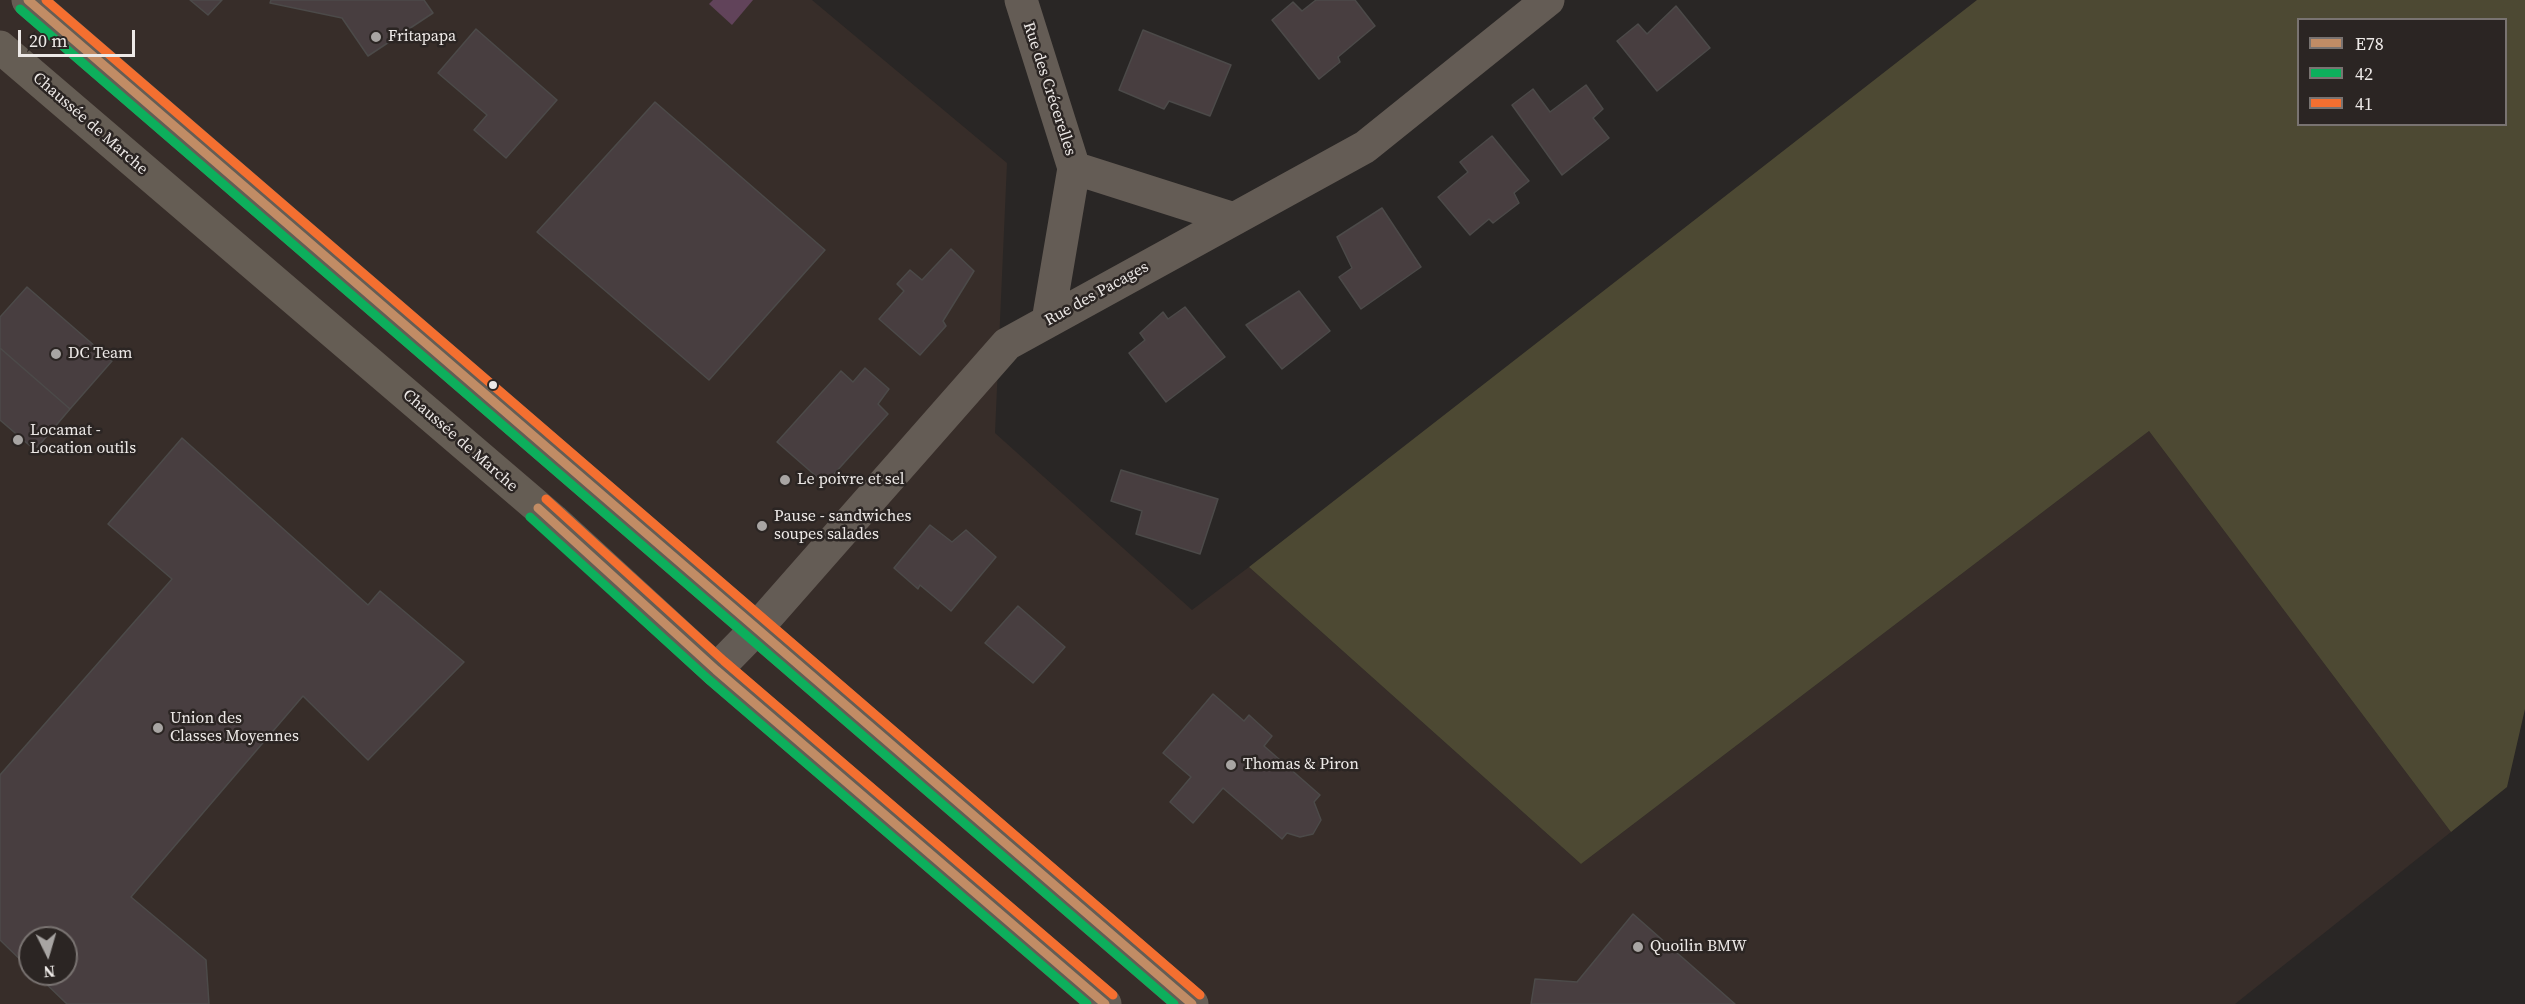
<!DOCTYPE html>
<meta charset="utf-8">
<style>
body{margin:0}
#map{position:relative;width:2525px;height:1004px;overflow:hidden;background:#292625;font-family:"Source Serif 4",serif}
canvas{display:block}
.legend{position:absolute;left:2297px;top:18px;width:210px;height:108px;box-sizing:border-box;background:#2b2523;border:2px solid #797371;margin:0;padding:8px 10px;list-style:none;font-size:18px;color:#ede9e7}
.legend li{display:flex;align-items:center;gap:12px;height:30px}
.legend b{width:30px;border:2px solid #797371}
.north{position:absolute;left:18px;top:926px;width:60px;height:60px;box-sizing:border-box;background:#2b2523;border:2px solid #797371;border-radius:50%;rotate:175deg;font-size:16px;font-weight:700;line-height:24px;text-align:center;color:#ede9e7}
.north::after{content:'';display:block;margin:auto;width:21px;height:27px;background:#a8a5a3;clip-path:polygon(50% 0,100% 100%,50% 72%,0 100%)}
.scale{position:absolute;left:18px;top:30px;width:117px;height:27px;box-sizing:border-box;border:3px solid #ede9e7;border-top:0;padding-left:8px;font-size:18px;line-height:21px;white-space:nowrap;color:#ede9e7;-webkit-text-stroke:4px #2b2523;paint-order:stroke}
</style>
<div id="map">
<canvas width="2525" height="1004"></canvas>
<ul class="legend">
<li><b style="height:8px;background:#c18c65"></b>E78</li>
<li><b style="height:8px;background:#0daf5c"></b>42</li>
<li><b style="height:8px;background:#f46f30"></b>41</li>
</ul>
<div class="north">N</div>
<div class="scale">20 m</div>
</div>
<script>
const g = document.querySelector('canvas').getContext('2d');
g.lineJoin = 'round';
function fill(path, color) { g.fillStyle = color; g.fill(path, 'evenodd'); }
function trace(path, color, width, dash) { g.strokeStyle = color; g.lineWidth = width; g.lineCap = dash ? 'butt' : 'round'; g.setLineDash(dash || []); g.stroke(path); }
function drawText(font, color, halo, rows, align = 'center') {
  g.font = font + ' "Source Serif 4",serif'; g.lineWidth = 5; g.setLineDash([]); g.textBaseline = 'middle'; g.strokeStyle = halo; g.fillStyle = color; for (const [text, x, y, turn = 0] of rows) {
    g.save(); g.translate(x, y); g.rotate((+turn || 0) * Math.PI / 180); g.textAlign = isNaN(turn) ? turn : align; if (halo) g.strokeText(text, 0, 0); g.fillText(text, 0, 0); g.restore();
  }
}
fill(new Path2D(`
 M 0,0 L 812,0 L 1007,163 L 995,433 L 1192,610 L 1249,567 L 1581,864 L 2149,431 L 2451,832 L 2235,1004 L 0,1004 ZM 30,938 L 66,938 L 66,974 L 30,974 Z`), '#372d29');
fill(new Path2D(`
 M 1977,0 L 2525,0 L 2525,709 L 2507,787 L 2451,832 L 2149,431 L 1581,864 L 1249,567 ZM 2298,20 L 2506,20 L 2506,124 L 2298,124 Z`), '#4d4933');
fill(new Path2D(`
 M 713,0 L 753,0 L 732,25 L 709,4 Z`), '#61435a');
const building = new Path2D(`
 M 190,0 L 222,0 L 208,15 Z
 M 271,0 L 424,0 L 433,13 L 368,56 L 342,18 L 270,3 Z
 M 1316,0 L 1355,0 L 1375,26 L 1338,57 L 1340,62 L 1319,79 L 1272,20 L 1293,2 L 1302,11 Z
 M 1676,6 L 1710,48 L 1657,91 L 1617,41 L 1638,24 L 1647,34 Z
 M 476,29 L 557,100 L 506,158 L 474,130 L 487,115 L 438,73 Z
 M 1143,30 L 1231,65 L 1210,116 L 1169,101 L 1164,109 L 1119,90 Z
 M 1586,85 L 1603,109 L 1593,118 L 1609,138 L 1562,175 L 1512,105 L 1533,89 L 1550,112 Z
 M 655,102 L 825,250 L 709,380 L 537,232 Z
 M 1492,136 L 1529,181 L 1514,193 L 1519,203 L 1493,223 L 1489,219 L 1470,235 L 1438,197 L 1468,172 L 1460,162 Z
 M 1382,208 L 1421,267 L 1361,309 L 1339,277 L 1352,268 L 1337,237 Z
 M 951,249 L 974,271 L 943,321 L 946,326 L 920,355 L 879,319 L 904,291 L 897,284 L 910,270 L 922,280 Z
 M 27,287 L 112,361 L 70,409 L 0,348 L 0,317 Z
 M 1299,291 L 1330,331 L 1282,369 L 1246,325 Z
 M 1185,307 L 1225,357 L 1166,402 L 1129,353 L 1145,340 L 1140,333 L 1163,312 L 1168,319 Z
 M 0,348 L 70,409 L 35,450 L 0,420 Z
 M 865,368 L 889,389 L 878,404 L 888,414 L 825,484 L 777,442 L 841,371 L 853,382 Z
 M 182,438 L 368,605 L 380,591 L 464,662 L 368,760 L 303,696 L 131,897 L 206,960 L 209,1004 L 67,1004 L 36,974 L 66,974 L 66,938 L 30,938 L 30,969 L 0,940 L 0,775 L 172,579 L 108,524 Z
 M 1121,470 L 1218,499 L 1200,554 L 1136,534 L 1142,511 L 1111,501 Z
 M 930,525 L 952,542 L 966,530 L 996,557 L 951,611 L 920,585 L 918,589 L 894,568 Z
 M 1018,606 L 1065,647 L 1033,683 L 985,643 Z
 M 1213,694 L 1244,721 L 1249,715 L 1272,736 L 1264,746 L 1320,795 L 1314,802 L 1321,820 L 1313,834 L 1300,837 L 1287,833 L 1282,839 L 1223,788 L 1193,823 L 1170,802 L 1191,777 L 1163,753 Z
 M 1633,914 L 1735,1004 L 1531,1004 L 1535,979 L 1577,982 Z`);
fill(building, '#483e40');
trace(building, '#4c4a49', 1.5);
trace(new Path2D(`
 M 1021,0 L 1074,168 L 1048,321
 M 1074,168 L 1234,219
 M 716,670 L 757,628 L 1007,344 L 1365,147 L 1548,0`), '#645c55', 33);
trace(new Path2D(`
 M 28,0 L 1192,1004
 M 0,47 L 553,520 L 716,670 L 1105,1004`), '#655d54', 33);
trace(new Path2D(`
 M 28,0 L 1192,1004
 M 538,508 L 716,670 L 1105,1004`), '#c18c65', 9);
trace(new Path2D(`
 M 20,9 L 1174,1004
 M 530,517 L 708,679 L 1087,1004`), '#0daf5c', 9);
trace(new Path2D(`
 M 46,0 L 1200,995
 M 546,499 L 724,661 L 1113,995`), '#f46f30', 9);
for (const [x, y, r, color] of [
 [376,37,6,"#a8a5a3"],
 [56,354,6,"#a8a5a3"],
 [493,385,5,"#ede9e7"],
 [18,440,6,"#a8a5a3"],
 [785,480,6,"#a8a5a3"],
 [762,526,6,"#a8a5a3"],
 [158,728,6,"#a8a5a3"],
 [1231,765,6,"#a8a5a3"],
 [1638,947,6,"#a8a5a3"]
]) { const dot = new Path2D(); dot.arc(x, y, r, 0, 2 * Math.PI); g.fillStyle = color; g.fill(dot); trace(dot, '#2b2523', 2); }
drawText('16px', '#ede9e7', '#2b2523', [
 ["Fritapapa",388,37],
 ["DC Team",68,354],
 ["Locamat -",30,431],
 ["Location outils",30,449],
 ["Le poivre et sel",797,480],
 ["Pause - sandwiches",774,517],
 ["soupes salades",774,535],
 ["Union des",170,719],
 ["Classes Moyennes",170,737],
 ["Thomas & Piron",1243,765],
 ["Quoilin BMW",1650,947]
], 'left');
drawText('16px', '#ede9e7', '#2b2523', [
 ["Rue des Crécerelles",1049,89,72],
 ["Chaussée de Marche",90,124,41],
 ["Rue des Pacages",1097,294,-29],
 ["Chaussée de Marche",460,441,41]
]);
</script>
